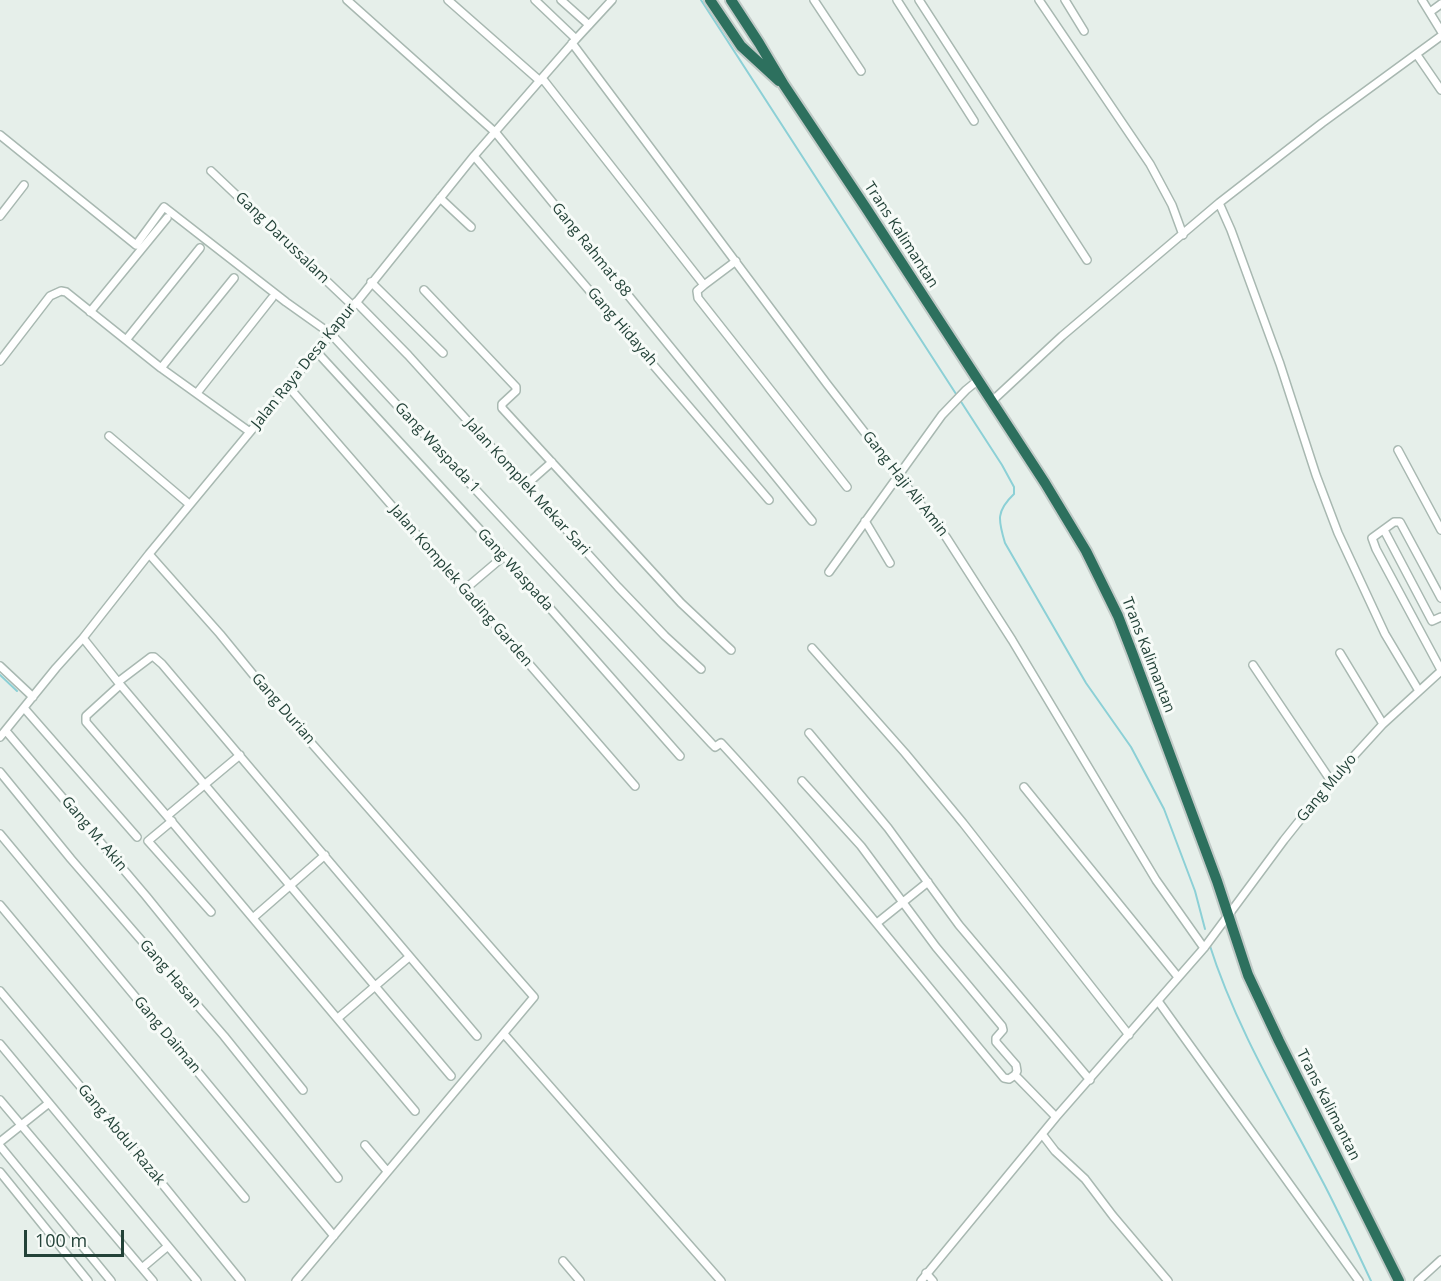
<!DOCTYPE html>
<style>
body{margin:0}
#map{position:relative;width:1441px;height:1281px;overflow:hidden;background:#e6efea;font-family:"Open Sans",sans-serif}
canvas{display:block}
.scale{position:absolute;left:24px;top:1230px;width:100px;height:27px;box-sizing:border-box;border:3px solid #234238;border-top:0;padding-left:8px;font-size:18px;line-height:21px;white-space:nowrap;color:#234238;-webkit-text-stroke:4px #f7fbf8;paint-order:stroke}
</style>
<div id="map">
<canvas width="1441" height="1281"></canvas>
<div class="scale">100 m</div>
</div>
<script>
const g = document.querySelector('canvas').getContext('2d');
g.lineJoin = 'round';
function trace(path, color, width, dash) { g.strokeStyle = color; g.lineWidth = width; g.lineCap = dash ? 'butt' : 'round'; g.setLineDash(dash || []); g.stroke(path); }
function drawText(font, color, halo, rows, align = 'center') {
  g.font = font + ' "Open Sans",sans-serif'; g.lineWidth = 6; g.setLineDash([]); g.textBaseline = 'middle'; g.strokeStyle = halo; g.fillStyle = color; for (const [text, x, y, turn = 0] of rows) {
    g.save(); g.translate(x, y); g.rotate((+turn || 0) * Math.PI / 180); g.textAlign = isNaN(turn) ? turn : align; if (halo) g.strokeText(text, 0, 0); g.fillText(text, 0, 0); g.restore();
  }
}
trace(new Path2D(`
 M 701,0 L 1002,465 L 1014,487 L 1014,494 C 996,511 998,520 1005,543 L 1086,683 L 1131,747 L 1164,809 L 1195,891 L 1205,929
 M 0,675 L 17,691
 M 1209,943 C 1236,1029 1284,1107 1325,1186 C 1341,1217 1356,1249 1371,1281`), '#8cd0d6', 2);
const minor = new Path2D(`
 M 347,0 L 496,133 L 812,521
 M 448,0 L 540,81
 M 535,0 L 576,39
 M 561,0 L 589,25
 M 814,0 L 861,71
 M 897,0 L 974,121
 M 919,0 L 1087,260
 M 1039,0 L 1150,164 L 1172,205 L 1183,235
 M 1065,0 L 1084,31
 M 1422,0 L 1441,31
 M 1430,12 L 1441,4
 M 572,43 L 827,384 L 946,537 L 1012,640 L 1156,880 L 1204,948
 M 1417,55 L 1441,90
 M 542,78 L 704,285 L 697,291 L 698,298 L 847,487
 M 0,135 L 136,245 L 164,207 L 286,302 L 331,334 L 712,744 L 715,747 L 721,743 C 821,851 910,966 1004,1078 L 1009,1079 L 1015,1075
 M 474,156 L 769,500
 M 211,171 L 353,306
 M 440,198 L 471,227
 M 1219,203 L 1322,123 L 1441,36
 M 0,216 L 24,185
 M 371,282 L 443,353
 M 704,285 L 736,261
 M 424,290 L 516,387 L 516,391 L 502,404 L 502,408 L 681,603 L 731,650
 M 356,302 L 408,355 L 618,587 L 665,636 L 701,669
 M 90,312 L 167,218
 M 126,340 L 200,248
 M 316,351 L 504,556 L 680,756
 M 0,361 L 50,296 L 61,291 L 66,292 L 161,368 L 250,432
 M 161,368 L 234,278
 M 287,385 L 635,786
 M 197,393 L 272,298
 M 991,402 L 1062,336 L 1219,203 L 1231,230 L 1280,364 L 1316,475 L 1338,533 L 1385,634 L 1419,691
 M 109,436 L 189,504
 M 1398,450 L 1441,530
 M 526,485 L 552,462
 M 865,521 L 890,563
 M 1384,530 L 1432,621 L 1441,617
 M 149,554 L 220,634 L 278,705 L 534,997 L 296,1281
 M 829,572 L 942,415 L 966,390 L 977,381
 M 464,590 L 504,556
 M 1441,598 L 1400,522 L 1394,522 L 1372,538 L 1376,549 L 1441,670
 M 83,638 L 118,682 L 451,1076
 M 812,648 L 905,753 L 963,823 L 1129,1035
 M 1340,653 L 1383,724
 M 1253,665 L 1331,781
 M 0,666 L 33,697
 M 118,682 L 151,657 L 154,657 L 162,664 L 477,1036
 M 120,685 L 86,716 L 86,722 L 167,816
 M 24,708 L 137,837
 M 6,731 L 146,896 L 303,1090
 M 809,733 L 888,828 L 959,925 L 1090,1080
 M 0,737 L 56,668 L 83,638 L 149,554 L 331,334 L 474,156 L 576,39 L 612,0
 M 240,755 L 167,816 L 415,1111
 M 0,772 L 71,859 L 224,1036 L 338,1178
 M 802,781 L 861,846 L 936,947 L 1002,1026 L 1003,1030 L 996,1038 L 996,1042 L 1016,1065 L 1017,1071 L 1015,1075
 M 1024,787 L 1178,977
 M 172,821 L 148,841 L 211,912
 M 0,834 L 334,1236
 M 0,905 L 245,1198
 M 254,917 L 325,855
 M 877,923 L 928,882
 M 0,991 L 155,1175 L 241,1281
 M 1158,1001 L 1359,1281
 M 338,1018 L 409,957
 M 504,1034 L 721,1281
 M 0,1044 L 197,1281
 M 1015,1075 L 1056,1117
 M 0,1100 L 153,1281
 M 1042,1134 L 1055,1151 L 1085,1179 L 1113,1216 L 1168,1281
 M 0,1142 L 49,1103
 M 365,1145 L 387,1171
 M 0,1146 L 111,1281
 M 0,1172 L 88,1281
 M 563,1261 L 580,1281
 M 142,1268 L 168,1246
 M 926,1273 L 933,1281
 M 921,1281 L 1056,1117 L 1204,948 L 1284,840 L 1331,781 L 1383,724 L 1441,671
 M 1418,1281 L 1441,1260`);
const highway = new Path2D(`
 M 710,0 L 741,46 L 779,81
 M 731,0 L 759,43 L 784,85 L 866,208 L 1045,483 L 1086,551 L 1118,616 L 1133,655 L 1217,881 L 1248,975 L 1279,1041 L 1399,1281`);
trace(minor, '#a8b8b1', 10);
trace(highway, '#c1cac7', 14);
trace(minor, '#fff', 7);
trace(highway, '#2d705e', 10);
drawText('15px', '#234238', '#f7fbf8', [
 ["Trans Kalimantan",901,235,57],
 ["Gang Darussalam",282,238,44],
 ["Gang Rahmat 88",591,250,51],
 ["Gang Hidayah",622,327,49],
 ["Jalan Raya Desa Kapur",304,366,-51],
 ["Gang Waspada 1",437,448,47],
 ["Gang Haji Ali Amin",905,484,52],
 ["Jalan Komplek Mekar Sari",527,487,48],
 ["Gang Waspada",515,570,48],
 ["Jalan Komplek Gading Garden",461,586,49],
 ["Trans Kalimantan",1148,655,69],
 ["Gang Durian",283,709,49],
 ["Gang Mulyo",1327,788,-50],
 ["Gang M. Akin",94,834,50],
 ["Gang Hasan",170,974,49],
 ["Gang Daiman",167,1035,50],
 ["Trans Kalimantan",1328,1105,63],
 ["Gang Abdul Razak",121,1135,50]
]);
</script>
